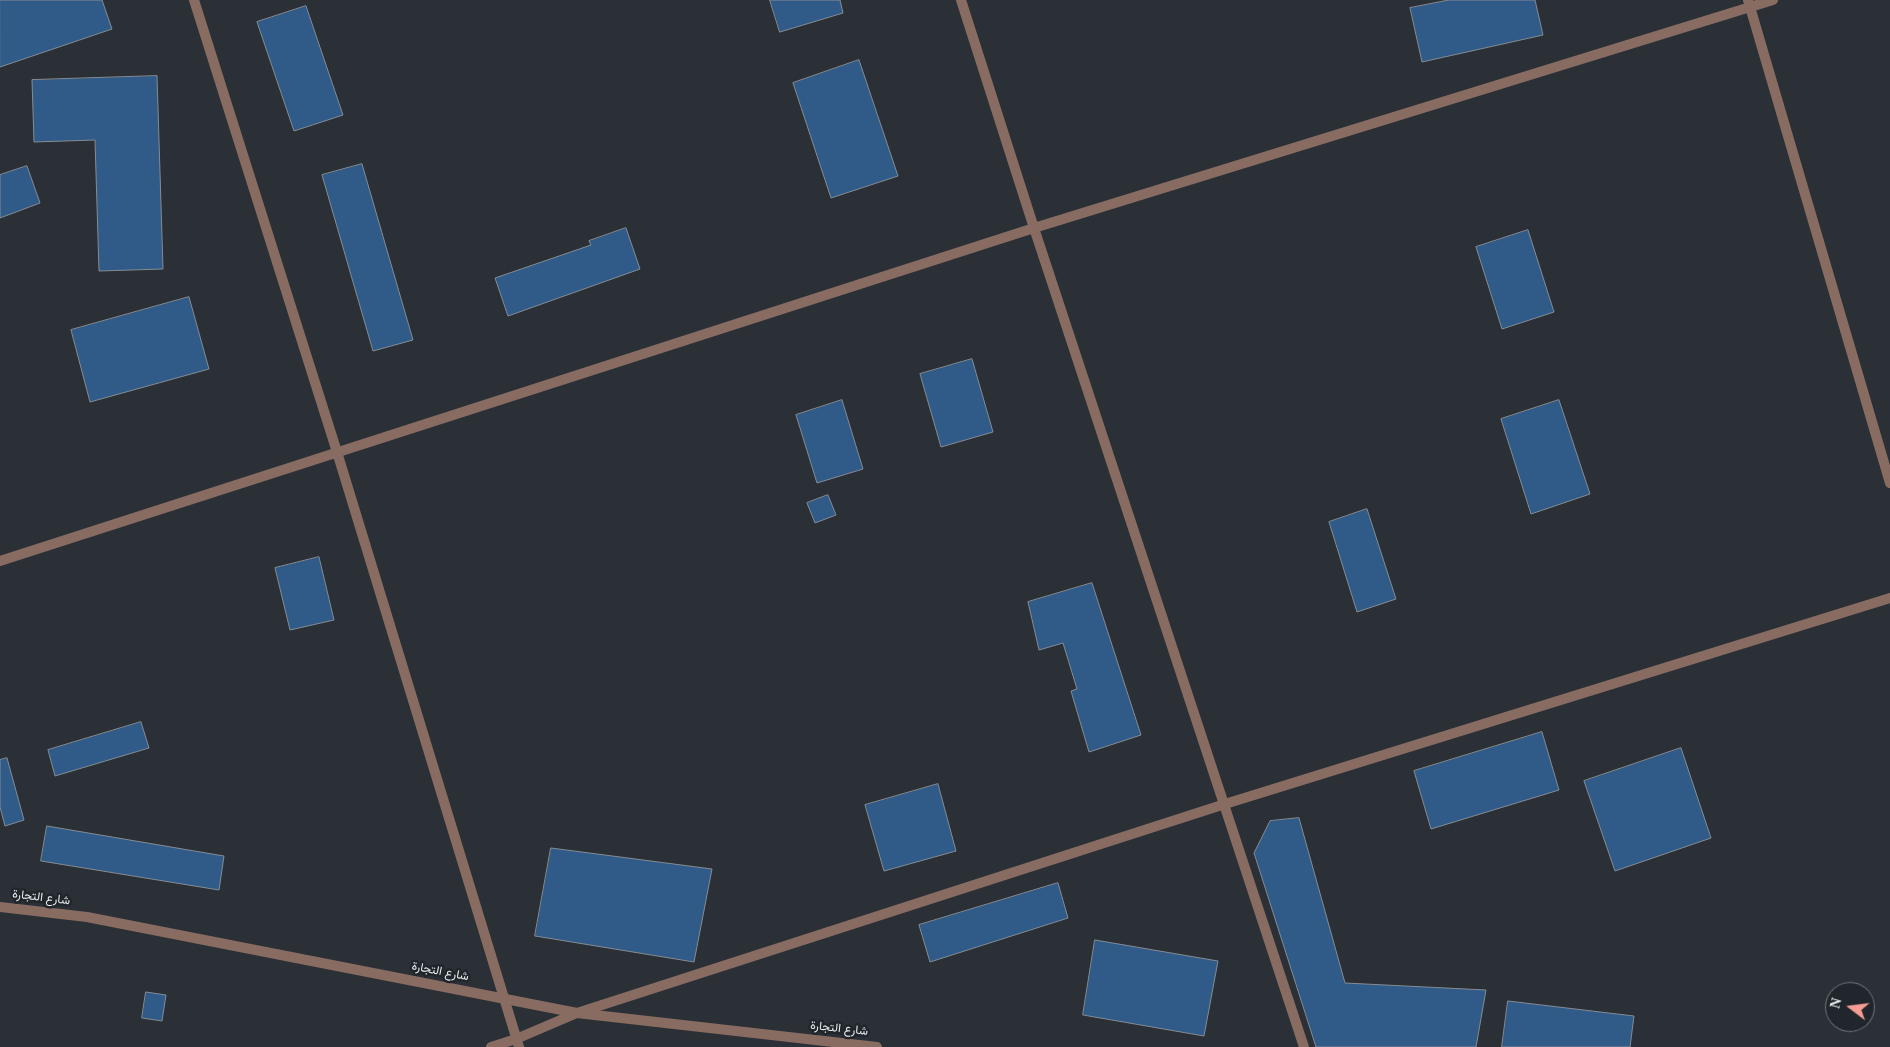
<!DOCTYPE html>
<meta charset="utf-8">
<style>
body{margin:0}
#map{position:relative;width:1890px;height:1047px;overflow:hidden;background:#2a3036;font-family:Georgia,serif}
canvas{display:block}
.north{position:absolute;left:1825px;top:982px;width:50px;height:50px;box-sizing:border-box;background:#20262c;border:1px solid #71767b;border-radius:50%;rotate:285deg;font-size:14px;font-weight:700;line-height:20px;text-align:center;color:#eaeef2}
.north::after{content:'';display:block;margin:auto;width:18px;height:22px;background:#f59c93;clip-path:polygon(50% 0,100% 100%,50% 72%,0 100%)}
</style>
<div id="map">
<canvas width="1890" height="1047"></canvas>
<div class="north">N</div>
</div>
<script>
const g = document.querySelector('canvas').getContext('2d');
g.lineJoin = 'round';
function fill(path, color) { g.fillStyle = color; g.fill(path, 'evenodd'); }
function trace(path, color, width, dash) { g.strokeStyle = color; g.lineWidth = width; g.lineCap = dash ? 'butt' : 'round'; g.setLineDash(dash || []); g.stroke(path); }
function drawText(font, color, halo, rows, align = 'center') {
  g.font = font + ' Georgia,Vazirmatn,serif'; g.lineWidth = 5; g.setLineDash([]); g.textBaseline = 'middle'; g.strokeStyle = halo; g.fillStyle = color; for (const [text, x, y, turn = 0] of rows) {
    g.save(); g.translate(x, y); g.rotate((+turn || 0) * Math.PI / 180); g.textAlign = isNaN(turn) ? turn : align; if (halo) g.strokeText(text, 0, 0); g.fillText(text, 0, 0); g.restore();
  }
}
const building = new Path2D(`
 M 0,0 L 102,0 L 112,29 L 0,67 Z
 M 770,0 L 840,0 L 843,13 L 780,32 Z
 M 1449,0 L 1535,0 L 1543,35 L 1422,62 L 1410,8 Z
 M 306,6 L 343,115 L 294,131 L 257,22 Z
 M 859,60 L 898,176 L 831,198 L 793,83 Z
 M 157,76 L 163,269 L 99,271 L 95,140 L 34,142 L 32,80 Z
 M 362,164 L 413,340 L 373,351 L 322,175 Z
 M 27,166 L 40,203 L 0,218 L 0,175 Z
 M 626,228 L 640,269 L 508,316 L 495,278 L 591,245 L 589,241 Z
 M 1528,230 L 1554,312 L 1502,329 L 1476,247 Z
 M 189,297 L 209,369 L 90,402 L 71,330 Z
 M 972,359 L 993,432 L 941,447 L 920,374 Z
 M 842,400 L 863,469 L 817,483 L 796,415 Z
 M 1559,400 L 1590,494 L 1531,514 L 1501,419 Z
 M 828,495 L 836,515 L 815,523 L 807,503 Z
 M 1367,509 L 1396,599 L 1357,612 L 1329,522 Z
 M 319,557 L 334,620 L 290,630 L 275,568 Z
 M 1092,583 L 1141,735 L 1089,752 L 1071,691 L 1077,689 L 1063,643 L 1039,650 L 1028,602 Z
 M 141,722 L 149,748 L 55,776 L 48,750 Z
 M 1542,732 L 1559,790 L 1431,829 L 1414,771 Z
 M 1681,748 L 1711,838 L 1615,871 L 1584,781 Z
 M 7,758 L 24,820 L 5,826 L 0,807 L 0,760 Z
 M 938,784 L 956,851 L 884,871 L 865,805 Z
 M 1299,818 L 1345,983 L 1486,990 L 1476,1047 L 1316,1047 L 1254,853 L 1270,821 Z
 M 47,826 L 224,856 L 219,890 L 41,861 Z
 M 551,848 L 712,869 L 694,962 L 535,936 Z
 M 1058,883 L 1068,918 L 930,962 L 919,925 Z
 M 1095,940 L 1218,961 L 1204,1036 L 1083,1015 Z
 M 146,992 L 166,995 L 162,1021 L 142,1018 Z
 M 1508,1001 L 1634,1016 L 1630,1047 L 1502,1047 Z`);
fill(building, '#305b88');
trace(building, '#858c94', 1);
trace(new Path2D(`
 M 194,0 L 337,452 L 519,1047
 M 961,0 L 1034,228 L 1304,1047
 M 1748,0 L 1890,483
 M 0,561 L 1034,228 L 1773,0
 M 491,1047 L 516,1039 L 577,1013 L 1225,804 L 1890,598`), '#886c62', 10);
trace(new Path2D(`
 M 0,907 L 87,917 L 577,1013 L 877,1047`), '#886c62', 10);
drawText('12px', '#eaeef2', '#20262c', [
 ["شارع التجارة",41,899,7],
 ["شارع التجارة",440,973,11],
 ["شارع التجارة",839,1030,6]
]);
</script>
